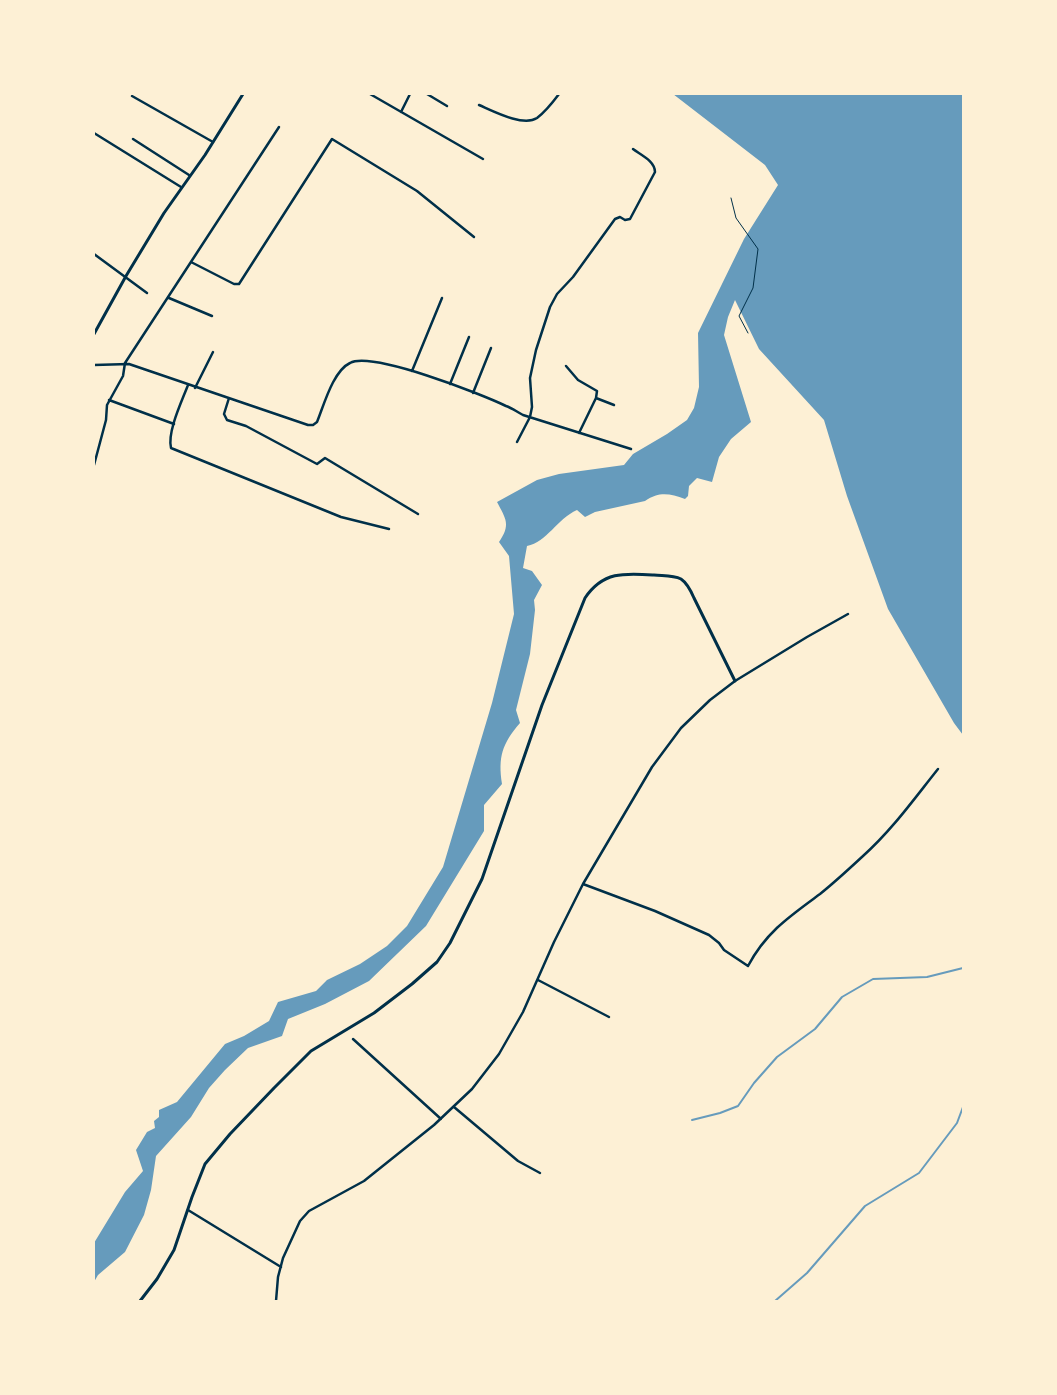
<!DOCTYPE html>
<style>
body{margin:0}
#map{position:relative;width:1057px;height:1395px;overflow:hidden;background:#fdf0d5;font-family:Manrope,sans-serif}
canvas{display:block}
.frame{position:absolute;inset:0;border:95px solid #fdf0d5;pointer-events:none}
</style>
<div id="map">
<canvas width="1057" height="1395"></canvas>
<div class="frame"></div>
</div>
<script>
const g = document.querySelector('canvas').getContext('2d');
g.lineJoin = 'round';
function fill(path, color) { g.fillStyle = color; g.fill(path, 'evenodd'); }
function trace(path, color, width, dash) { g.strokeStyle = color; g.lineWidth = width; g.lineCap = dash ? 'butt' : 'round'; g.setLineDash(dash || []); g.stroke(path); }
fill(new Path2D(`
 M 673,94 L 963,94 L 963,735 L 954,723 L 888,609 L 847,496 L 824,420 L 759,349 L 735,300 L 728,317 L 724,335 L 751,422 L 731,439 L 719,457 L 712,482 L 697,478 L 689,486 L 688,496 L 685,499 C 670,494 660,491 645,501 L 595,512 L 585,517 L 577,510 C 557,519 547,542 527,546 L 523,568 L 532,571 L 542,585 L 534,600 L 535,610 L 530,654 L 516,710 L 520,723 C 502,744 498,757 502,784 L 484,805 L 484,831 L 426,926 L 369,981 L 325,1004 L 288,1019 L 282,1036 L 248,1048 L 225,1070 L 209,1088 L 191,1117 L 156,1156 L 151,1190 L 144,1215 L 125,1252 L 98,1275 L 94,1282 L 94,1243 L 125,1192 L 143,1171 L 136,1150 L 147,1132 L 155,1128 L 154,1121 L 159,1117 L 159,1110 L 177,1102 L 225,1044 L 244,1036 L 269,1021 L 278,1002 L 316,991 L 327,980 L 360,964 L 387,946 L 407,926 L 443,867 L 492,703 L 514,614 L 509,556 L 499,542 C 511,525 506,519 497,502 L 537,480 L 559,474 L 624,465 L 633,454 L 667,434 L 687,420 L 694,408 L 699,387 L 698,333 L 744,239 L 778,185 L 765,165 Z`), '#669bbc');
trace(new Path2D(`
 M 692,1120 L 720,1113 L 738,1106 L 754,1083 L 777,1057 L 815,1029 L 842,997 L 873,979 L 927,977 L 963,968
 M 775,1301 L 807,1273 L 865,1206 L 919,1173 L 957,1123 L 963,1107`), '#669bbc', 2);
trace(new Path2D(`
 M 731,198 L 736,218 L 758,249 L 753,288 L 739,316 L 748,333`), '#003049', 1);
trace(new Path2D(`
 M 370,94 L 483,159
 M 427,94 L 447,106
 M 132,96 L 213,142
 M 479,105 C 493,111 523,127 537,118 C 545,112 553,102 559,94
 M 401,112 L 410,94
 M 94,133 L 181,187
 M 133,139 L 189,175
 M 94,254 L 147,293
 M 191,262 L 234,284 L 239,284 L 332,139 L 417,191 L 474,237
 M 169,298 L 212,316
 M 94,365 L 129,364 L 308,425 L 313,425 L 317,422 C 324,405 333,371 350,363 C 372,351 481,394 506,406 C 512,408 517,412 523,415 L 631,449
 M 566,366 L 578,380 L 597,391 L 596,398 L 579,433
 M 412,371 L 442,298
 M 450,384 L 469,337
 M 188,385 C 182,401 167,432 171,448 L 341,517 L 389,529
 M 195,388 L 213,352
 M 473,393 L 491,348
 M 229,398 L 224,414 L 227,420 L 246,426 L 317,464 L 325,458 L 418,514
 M 596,398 L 614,405
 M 109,400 L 174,424
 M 517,442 L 530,417 L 532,407 L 530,378 L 536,350 L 550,307 L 557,294 L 573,277 L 615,219 L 620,217 L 625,220 L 630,219 L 655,172 C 655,161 641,155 633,149
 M 94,465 L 106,420 L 107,405 L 123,376 L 125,363 L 279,127
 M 583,884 L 655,911 L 709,935 L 719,943 L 724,950 L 748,966 C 766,932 790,916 820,894 C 835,882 849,869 863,856 C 892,830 914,799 938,769
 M 538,980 L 609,1017
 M 353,1039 L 441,1119
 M 454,1107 L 518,1161 L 540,1173
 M 188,1210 L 281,1267
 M 276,1301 L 278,1277 L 283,1258 L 300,1221 L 309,1211 L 364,1181 L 434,1125 L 472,1089 L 499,1054 L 523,1012 L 554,942 L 583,884 L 652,767 L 681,728 L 710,700 L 735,681 L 807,637 L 848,614`), '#003049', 2.5);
trace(new Path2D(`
 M 94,334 L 126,276 L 164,213 L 205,155 L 243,94
 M 140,1301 L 157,1279 L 174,1250 L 192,1197 L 205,1164 L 230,1134 L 274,1088 L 311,1051 L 374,1013 L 412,984 L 437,962 L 450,943 L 482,879 L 542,705 L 585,598 C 603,571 625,573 654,575 C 663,576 673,575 681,579 C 687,583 691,591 694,598 L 735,681`), '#003049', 3);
</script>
